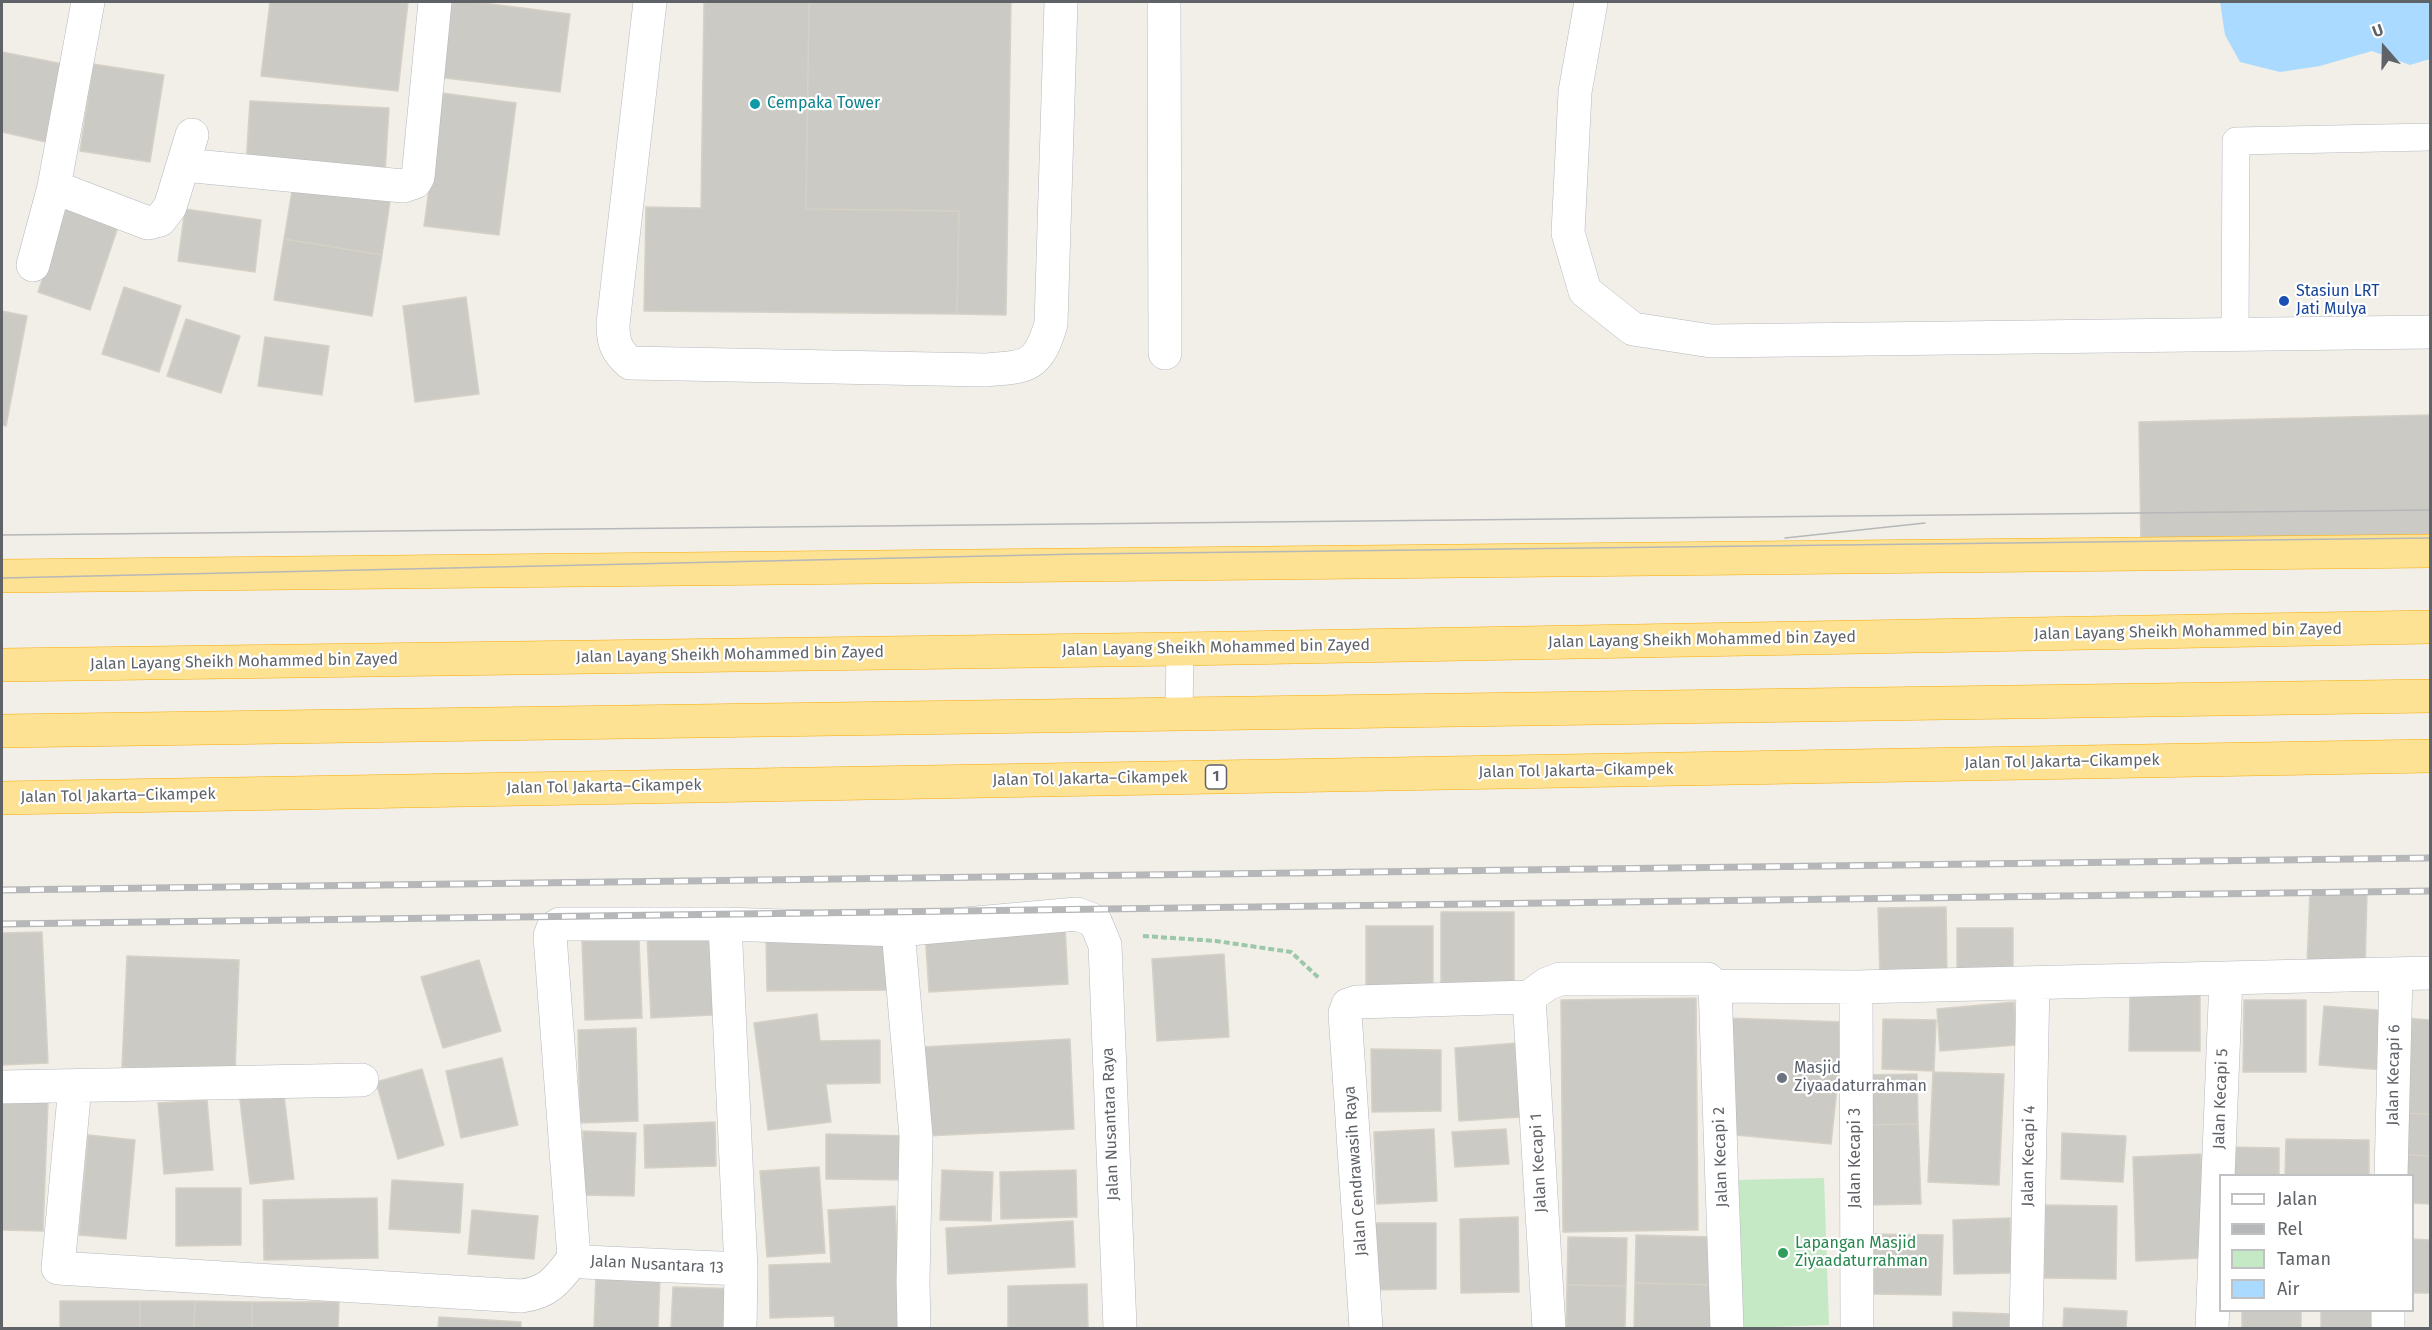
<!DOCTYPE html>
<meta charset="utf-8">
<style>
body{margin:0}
#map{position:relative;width:2432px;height:1330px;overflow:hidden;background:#f1efe8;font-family:"Fira Sans",sans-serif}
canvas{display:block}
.frame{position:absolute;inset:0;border:3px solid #5f6368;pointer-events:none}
.legend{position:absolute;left:2219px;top:1174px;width:195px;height:138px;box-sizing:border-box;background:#fff;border:2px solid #bfc1c3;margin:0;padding:8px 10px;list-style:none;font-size:18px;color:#5f6368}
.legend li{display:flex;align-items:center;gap:12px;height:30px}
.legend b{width:30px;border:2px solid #bfc1c3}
.north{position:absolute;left:2354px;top:18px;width:60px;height:60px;-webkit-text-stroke:4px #fff;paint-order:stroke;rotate:340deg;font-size:16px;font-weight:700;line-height:24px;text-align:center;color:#5f6368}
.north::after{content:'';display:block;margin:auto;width:21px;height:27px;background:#5f6368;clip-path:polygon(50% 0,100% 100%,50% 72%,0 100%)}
</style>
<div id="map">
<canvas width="2432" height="1330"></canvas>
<div class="frame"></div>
<ul class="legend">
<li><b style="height:8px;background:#fff"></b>Jalan</li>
<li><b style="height:8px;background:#b6b7b8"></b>Rel</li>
<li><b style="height:16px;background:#c5e8c5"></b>Taman</li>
<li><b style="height:16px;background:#aadaff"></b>Air</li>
</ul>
<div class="north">U</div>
</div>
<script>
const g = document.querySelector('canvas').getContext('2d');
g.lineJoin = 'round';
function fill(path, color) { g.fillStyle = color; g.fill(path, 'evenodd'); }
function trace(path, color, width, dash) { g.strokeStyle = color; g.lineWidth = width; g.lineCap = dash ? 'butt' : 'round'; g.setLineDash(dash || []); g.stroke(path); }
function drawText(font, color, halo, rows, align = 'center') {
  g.font = font + ' "Fira Sans",sans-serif'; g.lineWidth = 4.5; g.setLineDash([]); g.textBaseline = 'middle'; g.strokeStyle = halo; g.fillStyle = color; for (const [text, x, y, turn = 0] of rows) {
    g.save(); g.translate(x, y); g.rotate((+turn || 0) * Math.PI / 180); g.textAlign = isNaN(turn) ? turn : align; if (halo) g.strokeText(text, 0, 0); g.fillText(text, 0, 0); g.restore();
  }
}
fill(new Path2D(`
 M 1824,1178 L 1829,1325 L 1742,1328 L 1737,1180 Z`), '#c5e8c5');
fill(new Path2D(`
 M 2220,2 L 2430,2 L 2430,59 L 2410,65 L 2372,51 L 2320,66 L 2280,72 L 2240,62 L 2225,35 Z`), '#aadaff');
const building = new Path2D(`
 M 270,2 L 408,2 L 398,91 L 261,76 Z
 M 439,2 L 475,2 L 570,14 L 560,92 L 429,76 Z
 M 704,2 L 809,2 L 806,209 L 959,211 L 957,314 L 644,311 L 646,207 L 701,208 Z
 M 809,2 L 1011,2 L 1006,315 L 957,314 L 959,211 L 806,209 Z
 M 2,52 L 63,64 L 46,142 L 2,132 Z
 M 93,64 L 164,75 L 150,162 L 80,151 Z
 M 442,93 L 516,103 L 499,235 L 424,226 Z
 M 250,101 L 389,108 L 385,173 L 246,165 Z
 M 294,179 L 391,195 L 382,255 L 284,239 Z
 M 69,200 L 121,218 L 90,310 L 38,292 Z
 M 185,209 L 261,220 L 255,272 L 178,261 Z
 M 284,239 L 382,255 L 372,316 L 274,300 Z
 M 124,287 L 181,306 L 159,372 L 102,354 Z
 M 466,297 L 479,394 L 415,402 L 403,306 Z
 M 2,311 L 27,316 L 6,426 L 2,425 Z
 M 186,319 L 240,336 L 221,393 L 167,376 Z
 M 265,337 L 329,346 L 322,395 L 258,386 Z
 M 2430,415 L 2430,544 L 2141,548 L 2139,422 Z
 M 2310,891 L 2367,892 L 2365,968 L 2307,966 Z
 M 1946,907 L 1947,976 L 1880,977 L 1878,908 Z
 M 1441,912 L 1514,912 L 1514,996 L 1441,996 Z
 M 1065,926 L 1068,984 L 929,992 L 925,933 Z
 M 1366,926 L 1433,926 L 1433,991 L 1366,992 Z
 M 1957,928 L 2013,928 L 2013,977 L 1957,978 Z
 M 42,932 L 48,1063 L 2,1065 L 2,933 Z
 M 893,932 L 893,990 L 767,991 L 766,933 Z
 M 710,933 L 713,1015 L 651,1018 L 647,936 Z
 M 639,939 L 642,1018 L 585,1020 L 582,941 Z
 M 1224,954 L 1229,1037 L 1157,1041 L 1152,959 Z
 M 127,956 L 239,960 L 235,1071 L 122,1067 Z
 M 479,960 L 501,1031 L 443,1048 L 421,977 Z
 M 2130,993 L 2200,993 L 2200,1051 L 2129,1051 Z
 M 1696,998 L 1698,1230 L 1563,1232 L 1561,1000 Z
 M 2244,1000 L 2306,1000 L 2306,1072 L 2243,1072 Z
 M 2014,1002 L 2017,1045 L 1940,1051 L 1937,1009 Z
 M 2324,1006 L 2390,1011 L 2385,1070 L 2319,1065 Z
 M 817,1014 L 820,1041 L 880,1040 L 880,1083 L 826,1084 L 831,1122 L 768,1130 L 754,1023 Z
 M 1726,1018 L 1844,1022 L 1831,1144 L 1725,1134 Z
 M 2405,1018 L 2430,1020 L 2430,1114 L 2400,1113 Z
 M 1883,1019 L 1936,1020 L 1934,1071 L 1882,1069 Z
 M 636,1028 L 638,1121 L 580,1123 L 578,1030 Z
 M 1070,1039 L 1074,1129 L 925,1136 L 922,1047 Z
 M 1517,1043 L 1521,1117 L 1459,1121 L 1455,1048 Z
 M 1371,1049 L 1441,1050 L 1441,1111 L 1372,1112 Z
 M 502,1058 L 518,1125 L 461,1138 L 446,1071 Z
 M 422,1069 L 444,1145 L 398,1159 L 376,1082 Z
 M 1933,1072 L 2004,1074 L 1999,1185 L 1928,1182 Z
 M 1917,1074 L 1918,1124 L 1864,1125 L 1862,1075 Z
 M 283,1087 L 294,1179 L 250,1184 L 239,1092 Z
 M 2,1099 L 48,1101 L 43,1231 L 2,1230 Z
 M 207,1100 L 213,1170 L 164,1174 L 158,1103 Z
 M 2400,1113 L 2430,1114 L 2430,1156 L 2397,1154 Z
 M 715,1122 L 716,1166 L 645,1168 L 644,1125 Z
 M 1918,1124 L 1921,1204 L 1866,1205 L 1864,1125 Z
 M 1434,1129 L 1437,1201 L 1377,1204 L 1374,1132 Z
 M 1506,1129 L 1509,1164 L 1455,1167 L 1452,1132 Z
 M 583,1131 L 636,1133 L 634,1196 L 582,1195 Z
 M 2062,1133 L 2126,1136 L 2123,1182 L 2061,1179 Z
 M 826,1134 L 911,1136 L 910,1180 L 826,1179 Z
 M 88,1135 L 135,1140 L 126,1239 L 79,1235 Z
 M 2286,1139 L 2369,1140 L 2369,1176 L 2285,1176 Z
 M 2227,1147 L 2279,1148 L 2279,1176 L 2227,1176 Z
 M 2201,1154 L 2204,1258 L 2136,1261 L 2133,1157 Z
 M 2397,1154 L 2430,1156 L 2430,1204 L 2412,1203 L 2412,1176 L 2396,1176 Z
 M 819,1167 L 825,1253 L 767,1257 L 760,1171 Z
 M 942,1170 L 993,1172 L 991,1221 L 940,1220 Z
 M 1076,1170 L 1077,1217 L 1001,1219 L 1000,1172 Z
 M 392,1180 L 463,1184 L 460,1233 L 389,1229 Z
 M 176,1188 L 241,1188 L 241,1245 L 176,1246 Z
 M 377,1198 L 378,1258 L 264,1260 L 263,1200 Z
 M 2045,1205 L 2117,1206 L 2116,1279 L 2044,1278 Z
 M 895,1206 L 902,1328 L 835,1328 L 834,1316 L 770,1318 L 769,1265 L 831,1263 L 828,1210 Z
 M 472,1210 L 538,1216 L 534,1259 L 468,1254 Z
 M 1518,1217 L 1519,1292 L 1461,1293 L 1460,1219 Z
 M 2010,1218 L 2011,1273 L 1954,1274 L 1953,1220 Z
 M 1073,1221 L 1075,1267 L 948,1274 L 946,1228 Z
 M 1366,1223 L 1436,1223 L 1436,1289 L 1366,1290 Z
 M 1869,1234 L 1943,1235 L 1941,1295 L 1868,1294 Z
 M 1636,1235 L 1713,1237 L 1712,1285 L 1635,1283 Z
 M 1568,1237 L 1627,1238 L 1626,1286 L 1567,1285 Z
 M 2412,1239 L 2430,1240 L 2430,1293 L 2412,1293 Z
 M 596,1275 L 660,1278 L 658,1328 L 594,1328 Z
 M 1635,1283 L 1712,1285 L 1711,1328 L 1634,1328 Z
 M 1087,1284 L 1088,1328 L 1008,1328 L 1008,1286 Z
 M 1567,1285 L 1626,1286 L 1625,1328 L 1566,1328 Z
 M 673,1287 L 740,1289 L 738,1328 L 671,1328 Z
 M 60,1301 L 140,1301 L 140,1328 L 60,1328 Z
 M 140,1301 L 195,1301 L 194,1328 L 140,1328 Z
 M 195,1301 L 252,1302 L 252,1328 L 194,1328 Z
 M 252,1302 L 339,1302 L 338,1328 L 252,1328 Z
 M 2064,1308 L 2127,1311 L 2126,1328 L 2063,1328 Z
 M 2242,1310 L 2301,1310 L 2301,1328 L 2242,1328 Z
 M 2321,1310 L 2374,1310 L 2375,1328 L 2321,1328 Z
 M 1953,1312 L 2012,1314 L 2012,1328 L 1953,1328 Z
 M 439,1317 L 521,1322 L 521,1328 L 438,1328 Z`);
fill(building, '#cccac5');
trace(building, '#d6d1c6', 1.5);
const service = new Path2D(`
 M 2235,334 L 2236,141 L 2430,137
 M 1179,716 L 1180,649`);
const minor = new Path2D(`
 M 650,2 L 613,324 C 613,342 616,351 630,363 L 985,370 C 1027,367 1038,368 1051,324 L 1061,2
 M 1164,2 L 1165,353
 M 1591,2 L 1575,92 L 1568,233 L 1585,291 L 1633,329 L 1711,341 L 2430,332
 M 184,165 L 403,186 L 415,182 L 418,177 L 435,2
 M 54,187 L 148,223 L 160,220 L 170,207 L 192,135
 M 33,265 L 54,187 L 88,2
 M 725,924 L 741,1269 L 740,1328
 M 1715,986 L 1727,1328
 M 1856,987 L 1857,1328
 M 1529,997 L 1549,1328
 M 75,1086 L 58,1268 L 521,1296 C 549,1293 558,1279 574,1258 L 550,936 L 553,928 L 560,924 L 725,924 L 898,930
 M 2,1087 L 362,1080
 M 2391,1176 L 2396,974
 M 574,1258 L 584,1262 L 741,1269
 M 914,1328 L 913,1281 L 916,1136 L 898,930 L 1077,914 L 1095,921 L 1105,945 L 1120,1328
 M 1366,1328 L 1345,1013 L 1348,1005 L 1357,1002 L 1529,997 L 1547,984 L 1560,979 L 1707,979 L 1715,986 L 1856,987 L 2430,973
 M 2026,1328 L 2033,983
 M 2212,1328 L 2226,978
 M 2388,1328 L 2388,1310`);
const motorway = new Path2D(`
 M 2,576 L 2430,551
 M 2,665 L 1180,649 L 2430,627
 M 2,731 L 2430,696
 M 2,798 L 2430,756`);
trace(service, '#b5b8bc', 28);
trace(minor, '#b5b8bc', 34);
trace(motorway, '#f9ab00', 34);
trace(new Path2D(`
 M 1143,936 L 1216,941 L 1291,952 L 1319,978`), '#9cc7a9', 4, [6, 3]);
trace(service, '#fff', 27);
trace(minor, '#fff', 33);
trace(motorway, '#fde293', 33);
trace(new Path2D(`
 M 2,535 L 2430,510
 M 1785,538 L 1925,523
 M 2,578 L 1080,554 L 2430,538`), '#b6b7b8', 1.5);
const rail = new Path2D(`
 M 2,890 L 2430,858
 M 2,924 L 2430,891`);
trace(rail, '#b6b7b8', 7);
trace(rail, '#fff', 4.5, [14]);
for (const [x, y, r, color] of [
 [755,104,6,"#0f9aa8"],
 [2284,301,6,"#1a4fb4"],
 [1782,1078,6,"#6b7280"],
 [1783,1253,6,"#2e9e5b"]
]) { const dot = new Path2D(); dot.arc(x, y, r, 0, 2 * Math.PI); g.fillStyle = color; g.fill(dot); trace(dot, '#fff', 2); }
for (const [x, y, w] of [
 [1216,777,21]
]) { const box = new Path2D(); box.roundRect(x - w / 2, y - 12, w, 24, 4.5); g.fillStyle = '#fff'; g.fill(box); trace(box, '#5f6368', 1.5); }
drawText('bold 15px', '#5f6368', null, [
 ["1",1216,777]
]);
drawText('16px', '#0d838f', '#fff', [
 ["Cempaka Tower",767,104]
], 'left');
drawText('16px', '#164399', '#fff', [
 ["Stasiun LRT",2296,292],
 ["Jati Mulya",2296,310]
], 'left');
drawText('16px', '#5f6368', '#fff', [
 ["Jalan Layang Sheikh Mohammed bin Zayed",2188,632,-1],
 ["Jalan Layang Sheikh Mohammed bin Zayed",1702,640,-1],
 ["Jalan Layang Sheikh Mohammed bin Zayed",1216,648,-1],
 ["Jalan Layang Sheikh Mohammed bin Zayed",730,655,-1],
 ["Jalan Layang Sheikh Mohammed bin Zayed",244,662,-1],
 ["Jalan Tol Jakarta–Cikampek",2062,762,-1],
 ["Jalan Tol Jakarta–Cikampek",1576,771,-1],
 ["Jalan Tol Jakarta–Cikampek",1090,779,-1],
 ["Jalan Tol Jakarta–Cikampek",604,787,-1],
 ["Jalan Tol Jakarta–Cikampek",118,796,-1],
 ["Jalan Kecapi 6",2394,1075,-89],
 ["Jalan Kecapi 5",2221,1099,-88],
 ["Jalan Nusantara Raya",1111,1124,-92],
 ["Jalan Kecapi 4",2029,1156,-89],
 ["Jalan Kecapi 2",1721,1157,-92],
 ["Jalan Kecapi 3",1856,1158,-90],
 ["Jalan Kecapi 1",1539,1163,-93],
 ["Jalan Cendrawasih Raya",1356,1171,-94],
 ["Jalan Nusantara 13",657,1265,3]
]);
drawText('16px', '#5b616d', '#fff', [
 ["Masjid",1794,1069],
 ["Ziyaadaturrahman",1794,1087]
], 'left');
drawText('16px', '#27864d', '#fff', [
 ["Lapangan Masjid",1795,1244],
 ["Ziyaadaturrahman",1795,1262]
], 'left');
</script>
